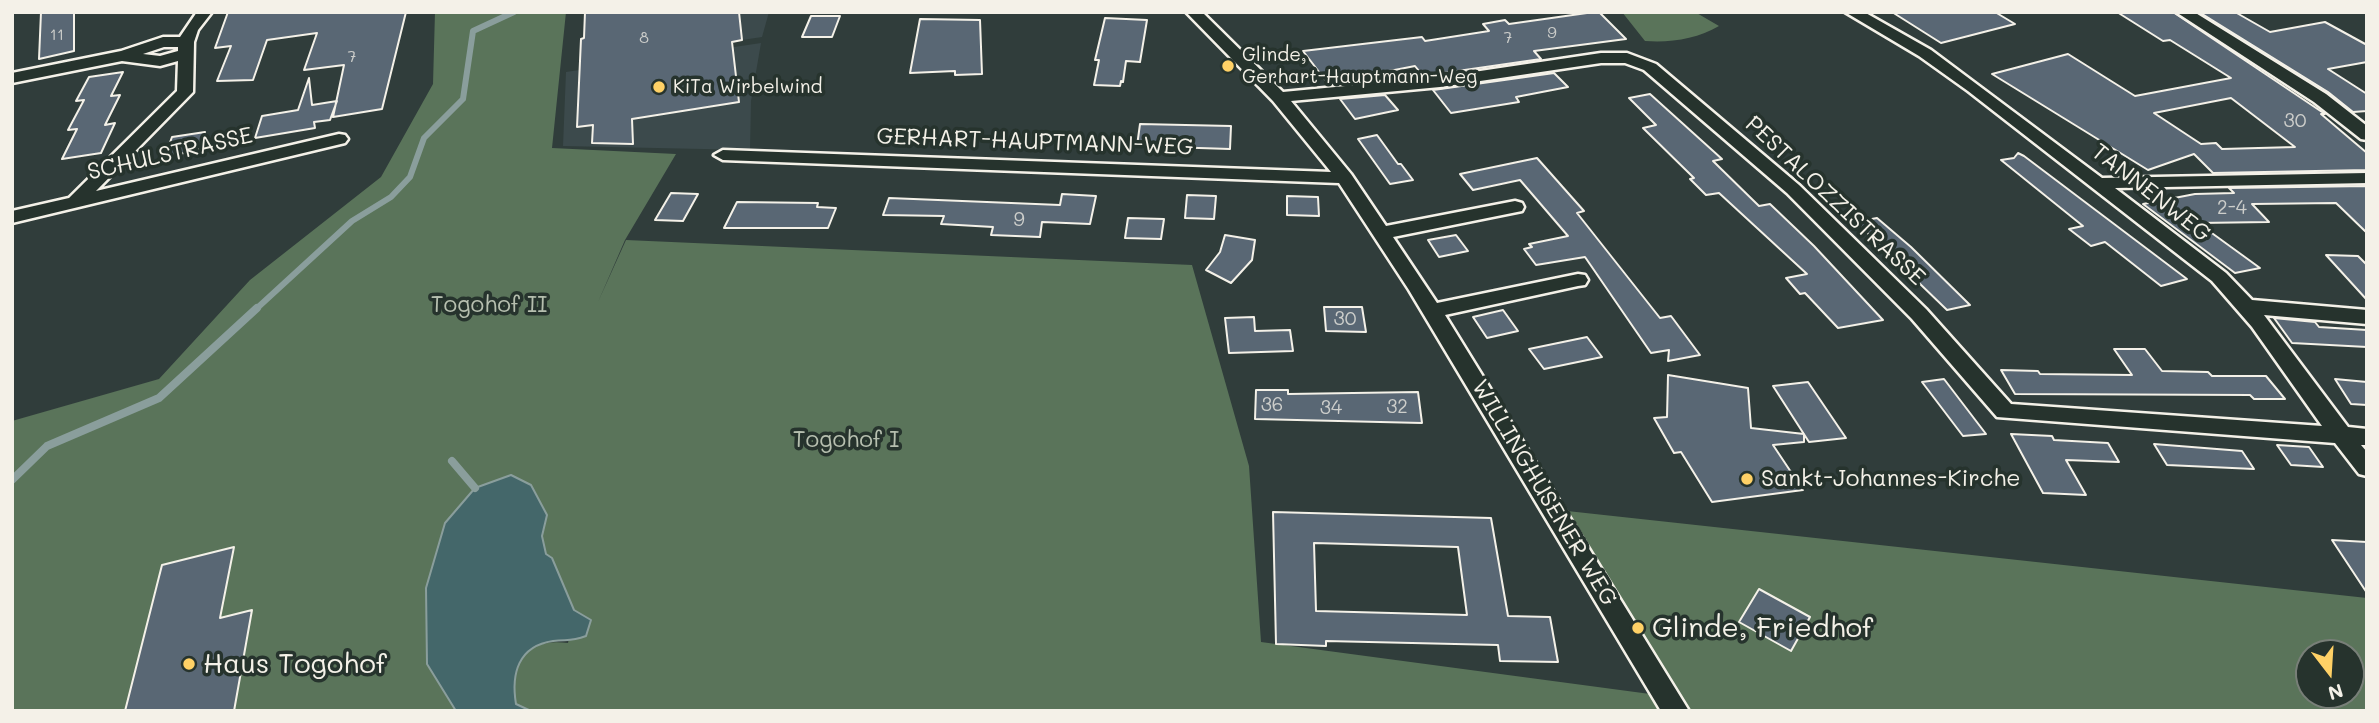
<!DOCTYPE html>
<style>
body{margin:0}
#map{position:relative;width:2379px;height:723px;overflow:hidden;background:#303d3b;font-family:Mali,sans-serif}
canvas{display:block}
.frame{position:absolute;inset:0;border:14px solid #f4f1e8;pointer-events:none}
.north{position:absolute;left:2295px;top:639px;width:70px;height:70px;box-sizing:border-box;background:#26332d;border:2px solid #787f78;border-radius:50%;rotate:163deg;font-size:19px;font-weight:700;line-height:28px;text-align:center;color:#f4f1e8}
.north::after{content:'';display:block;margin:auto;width:24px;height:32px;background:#ffd166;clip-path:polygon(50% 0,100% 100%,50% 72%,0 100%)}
</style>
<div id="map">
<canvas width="2379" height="723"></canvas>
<div class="frame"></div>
<div class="north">N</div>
</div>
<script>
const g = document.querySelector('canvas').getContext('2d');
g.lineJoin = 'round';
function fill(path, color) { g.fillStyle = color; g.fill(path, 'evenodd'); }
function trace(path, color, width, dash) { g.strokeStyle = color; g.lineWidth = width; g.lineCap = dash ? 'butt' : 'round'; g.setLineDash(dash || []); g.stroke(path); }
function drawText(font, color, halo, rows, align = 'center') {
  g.font = font + ' Mali,sans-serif'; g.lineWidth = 7; g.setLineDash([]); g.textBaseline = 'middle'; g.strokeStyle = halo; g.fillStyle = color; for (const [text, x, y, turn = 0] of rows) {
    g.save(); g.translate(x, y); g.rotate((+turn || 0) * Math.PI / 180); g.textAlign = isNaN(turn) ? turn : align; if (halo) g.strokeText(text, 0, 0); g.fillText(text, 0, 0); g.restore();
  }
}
fill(new Path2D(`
 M 739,12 L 769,12 L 762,37 L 742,40 Z
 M 761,43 L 751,101 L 750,150 L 563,146 L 566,72 Z`), '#3c4a4c');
fill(new Path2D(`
 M 435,12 L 566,12 L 552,148 L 676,154 L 625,240 L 598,302 L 626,240 L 1192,265 L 1249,466 L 1261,642 L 1665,696 L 1674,711 L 531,711 L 516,704 C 510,665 524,637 568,643 L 574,610 L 552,558 L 546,554 L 542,536 L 547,515 L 531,485 L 450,699 L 456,711 L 12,711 L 12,421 L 159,379 L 250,280 L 381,177 L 433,84 Z
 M 1622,12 L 1695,12 L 1719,26 C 1697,39 1670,43 1645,41 Z
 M 1558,510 L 2367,598 L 2367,711 L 1678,711 ZM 2309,653 L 2351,653 L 2351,695 L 2309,695 Z`), '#5a745a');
const water = new Path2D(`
 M 511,475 L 531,485 L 547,515 L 542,536 L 546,554 L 552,558 L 574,610 L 591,620 L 586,636 C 570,642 567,639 553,641 C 518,646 511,674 516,704 L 531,711 L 456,711 L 427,664 L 426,588 L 445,523 L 475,488 Z`);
fill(water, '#44676a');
trace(water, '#8a9e9c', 2);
trace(new Path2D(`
 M 255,310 L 352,221 L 391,197 L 410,177 L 424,138 L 463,99 L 473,31 L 514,12`), '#8a9e9c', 6);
trace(new Path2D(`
 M 452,461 L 475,488
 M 12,480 L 47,446 L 159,398 L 257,308`), '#8a9e9c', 8);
const building = new Path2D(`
 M 41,12 L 74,12 L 74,51 L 39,59 Z
 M 228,12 L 406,12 L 382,109 L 333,117 L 344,65 L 304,70 L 317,33 L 267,40 L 253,80 L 217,81 L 231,46 L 215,48 Z
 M 585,12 L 739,12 L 742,40 L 732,42 L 739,102 L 632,119 L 633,144 L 592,143 L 593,125 L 577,127 L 581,39 L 584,38 Z
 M 1594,12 L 1599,12 L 1626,39 L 1534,51 L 1541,59 L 1423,76 L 1415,66 L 1369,75 L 1374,81 L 1329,85 L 1303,51 L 1422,37 L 1425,41 L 1489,31 L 1483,24 L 1505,20 L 1509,24 Z
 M 1892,12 L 1995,12 L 2015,24 L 1941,43 Z
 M 2117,12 L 2173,12 L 2325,114 L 2321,114 L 2367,153 L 2367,170 L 2213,173 L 2194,154 L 2148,170 L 1992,74 L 2068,54 L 2135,96 L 2231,78 L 2170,40 L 2163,41 ZM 2231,98 L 2295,147 L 2222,149 L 2216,143 L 2201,144 L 2154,113 Z
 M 2199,12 L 2235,12 L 2270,32 L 2325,22 L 2367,45 L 2367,62 L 2328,69 L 2367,94 L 2367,111 L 2353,112 L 2328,92 Z
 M 811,16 L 840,16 L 832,37 L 802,37 Z
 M 1105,18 L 1147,20 L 1140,62 L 1126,61 L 1123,82 L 1121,81 L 1120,86 L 1094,85 L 1099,60 L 1095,60 Z
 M 920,19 L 980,20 L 982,74 L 955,75 L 955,71 L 910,73 Z
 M 123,72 L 111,96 L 120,95 L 105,125 L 115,123 L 101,153 L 62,159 L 77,129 L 68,130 L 84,100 L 76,101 L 89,77 Z
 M 1554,73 L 1568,87 L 1516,97 L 1519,102 L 1451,113 L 1433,90 Z
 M 309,78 L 312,105 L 337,101 L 330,120 L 314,122 L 315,128 L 255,138 L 262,116 L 298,110 Z
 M 1650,94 L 1722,159 L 1713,161 L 1759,206 L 1770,204 L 1814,246 L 1883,320 L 1838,328 L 1805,293 L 1800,294 L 1786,278 L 1807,274 L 1719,193 L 1706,195 L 1690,179 L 1694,178 L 1643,128 L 1656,125 L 1629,98 Z
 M 1385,95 L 1398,110 L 1355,119 L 1340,99 Z
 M 1140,124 L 1231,126 L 1230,149 L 1137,146 Z
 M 205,132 L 198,151 L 165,156 L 172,137 Z
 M 1377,135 L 1398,164 L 1401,164 L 1413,180 L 1390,184 L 1358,139 Z
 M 2018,153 L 2024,156 L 2187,279 L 2161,286 L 2105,242 L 2091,246 L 2069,229 L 2083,226 L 2001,160 L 2014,158 Z
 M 1537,158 L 1584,211 L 1577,213 L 1660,318 L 1671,316 L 1700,355 L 1668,361 L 1669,350 L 1651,353 L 1585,257 L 1536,265 L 1524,249 L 1532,247 L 1529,244 L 1568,236 L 1520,180 L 1473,190 L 1460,174 Z
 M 2367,186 L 2367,233 L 2336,203 L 2252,204 L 2269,222 L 2198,223 L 2260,268 L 2235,273 L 2143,204 L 2195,194 L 2234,193 L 2229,188 Z
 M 671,193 L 698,194 L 683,221 L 655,220 Z
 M 1062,194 L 1096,196 L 1090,224 L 1042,222 L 1040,237 L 991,235 L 993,227 L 941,224 L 944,216 L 883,215 L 889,198 L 1060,205 Z
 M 1187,195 L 1216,196 L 1214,219 L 1185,218 Z
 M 1287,196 L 1318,197 L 1319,216 L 1287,215 Z
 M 737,202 L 818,203 L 817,207 L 836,208 L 828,228 L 724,228 Z
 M 1128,218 L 1164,219 L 1161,239 L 1125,238 Z
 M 1877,218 L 1911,247 L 1970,305 L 1947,310 L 1856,222 Z
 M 1225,235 L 1255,240 L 1252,260 L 1231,283 L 1206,270 L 1220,252 Z
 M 1456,235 L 1468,251 L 1439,257 L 1428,240 Z
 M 2326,255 L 2358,256 L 2367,265 L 2367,300 Z
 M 1324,307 L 1362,307 L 1366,332 L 1326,331 Z
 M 1503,310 L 1518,331 L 1487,338 L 1473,317 Z
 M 1254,317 L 1255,331 L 1290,330 L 1293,351 L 1229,353 L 1225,318 Z
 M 2274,318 L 2315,322 L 2319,327 L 2367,330 L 2367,347 L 2292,343 Z
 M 1587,337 L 1602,357 L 1544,369 L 1529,349 Z
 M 2114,349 L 2145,349 L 2162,371 L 2208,372 L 2212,376 L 2266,376 L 2285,399 L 2254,399 L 2250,395 L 2015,394 L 2001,370 L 2038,371 L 2040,374 L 2132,375 Z
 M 1668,375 L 1748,388 L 1751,428 L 1804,434 L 1804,442 L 1773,445 L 1803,490 L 1712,502 L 1681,452 L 1674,453 L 1654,418 L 1667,417 Z
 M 1944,379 L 1986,434 L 1963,436 L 1922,382 Z
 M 2335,379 L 2367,382 L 2367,405 L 2351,404 Z
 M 1808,382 L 1846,438 L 1809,442 L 1773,386 Z
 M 1256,390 L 1288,390 L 1288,394 L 1418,392 L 1422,423 L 1255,419 Z
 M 2011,434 L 2052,436 L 2054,440 L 2108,443 L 2119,462 L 2066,460 L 2086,495 L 2043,493 Z
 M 2154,444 L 2242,451 L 2254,469 L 2167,465 Z
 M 2277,445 L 2309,447 L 2323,467 L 2291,465 Z
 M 1273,512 L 1491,518 L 1508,616 L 1550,617 L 1558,662 L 1500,661 L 1498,645 L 1326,641 L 1326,646 L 1276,644 ZM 1314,543 L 1458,547 L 1467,615 L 1316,611 Z
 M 2332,540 L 2367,542 L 2367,593 Z
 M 234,547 L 220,618 L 252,610 L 234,711 L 125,711 L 162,565 Z
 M 1759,589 L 1810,617 L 1791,651 L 1739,622 Z`);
fill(building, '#596774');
trace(building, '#f4f1e8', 2);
const minor = new Path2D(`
 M 197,12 L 212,12 L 198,30 L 194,42 L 193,92 L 96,191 L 339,134 L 345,135 L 348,139 L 345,143 L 12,223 L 12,211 L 69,198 L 177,91 L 178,61 L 160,66 L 122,61 L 12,83 L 12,73 L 121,51 L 163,37 L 180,37 ZM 164,47 L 178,47 L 178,51 L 160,56 L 143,54 Z
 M 1186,12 L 1202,12 L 1283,92 L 1440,77 L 1601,53 L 1627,53 L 1656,64 L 1799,185 L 1926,309 L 2011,404 L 2322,426 L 2252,327 L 2212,281 L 1968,91 L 1919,56 L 1845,12 L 1864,12 L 1931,50 L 2102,178 L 2367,173 L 2367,183 L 2115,188 L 2226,273 L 2252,300 L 2367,310 L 2367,324 L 2264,315 L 2348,427 L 2367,429 L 2367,445 L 2361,445 L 2367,452 L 2367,476 L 2359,474 L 2335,443 L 1997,417 L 1912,319 L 1787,193 L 1644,70 L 1625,63 L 1601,63 L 1440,87 L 1291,101 L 1351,174 L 1386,226 L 1515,201 L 1522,203 L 1524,207 L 1522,211 L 1393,237 L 1437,303 L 1578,274 L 1585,275 L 1588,280 L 1585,285 L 1578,286 L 1445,315 L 1689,711 L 1661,711 L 1409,290 L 1339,183 L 723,160 L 714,155 L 723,150 L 1331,172 L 1273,101 Z
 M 2176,12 L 2194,12 L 2326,94 L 2367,126 L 2367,140 L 2361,139 L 2314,102 Z`);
trace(minor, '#f4f1e8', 5);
fill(minor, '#26332d');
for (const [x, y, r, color] of [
 [1228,66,7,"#ffd166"],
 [659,87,7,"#ffd166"],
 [1747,479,7,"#ffd166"],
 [1638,628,7,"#ffd166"],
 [189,664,7,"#ffd166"]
]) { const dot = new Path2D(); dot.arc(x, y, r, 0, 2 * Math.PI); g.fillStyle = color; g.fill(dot); trace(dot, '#26332d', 2.5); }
drawText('16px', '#cdcecb', null, [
 ["9",1552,33],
 ["11",57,35],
 ["8",644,38],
 ["7",1508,38],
 ["7",352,57]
]);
drawText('19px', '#f4f1e8', '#26332d', [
 ["Glinde,",1242,55],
 ["Gerhart-Hauptmann-Weg",1242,77],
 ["KiTa Wirbelwind",673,87]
], 'left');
drawText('19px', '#cdcecb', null, [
 ["30",2295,121],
 ["2-4",2232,208],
 ["9",1019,220],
 ["30",1345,319],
 ["36",1272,405],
 ["32",1397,407],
 ["34",1331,408]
]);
drawText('23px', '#f4f1e8', '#26332d', [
 ["GERHART-HAUPTMANN-WEG",1035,142,2],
 ["SCHULSTRASSE",170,154,-13],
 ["TANNENWEG",2151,193,38],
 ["PESTALOZZISTRASSE",1835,201,43],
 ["WILLINGHUSENER WEG",1544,493,59]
]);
drawText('23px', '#b6bfaf', '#26332d', [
 ["Togohof II",489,305],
 ["Togohof I",846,440]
]);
drawText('23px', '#f4f1e8', '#26332d', [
 ["Sankt-Johannes-Kirche",1761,479]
], 'left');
drawText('28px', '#f4f1e8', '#26332d', [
 ["Glinde, Friedhof",1652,628],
 ["Haus Togohof",203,664]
], 'left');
</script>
